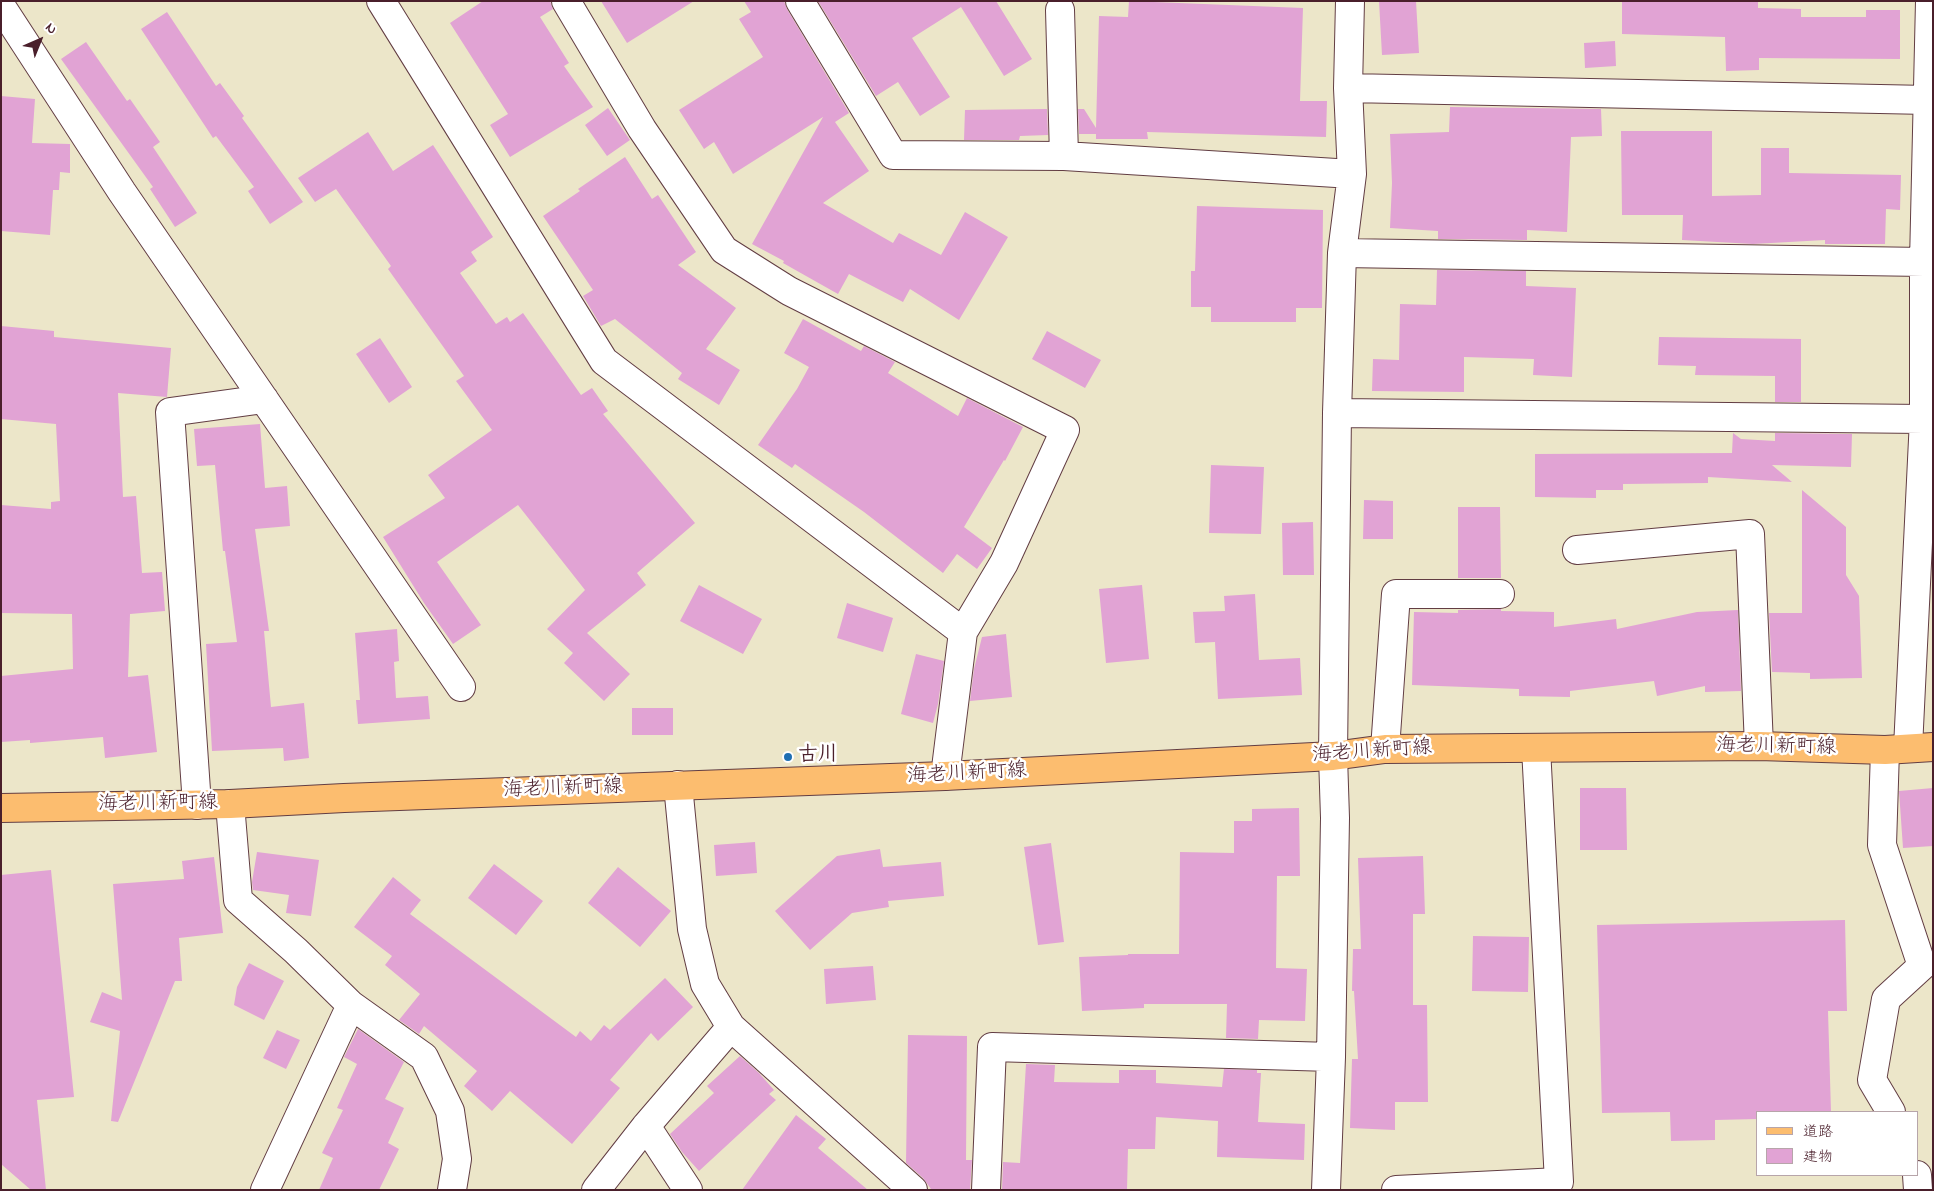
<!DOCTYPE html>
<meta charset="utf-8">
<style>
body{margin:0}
#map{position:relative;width:1934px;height:1191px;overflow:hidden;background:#ece6c9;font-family:"Indie Flower","Klee One",sans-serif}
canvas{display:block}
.frame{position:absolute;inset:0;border:2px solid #4a1f2b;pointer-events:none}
.legend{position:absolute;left:1756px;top:1111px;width:162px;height:65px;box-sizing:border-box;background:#fff;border:1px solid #b7a5aa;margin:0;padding:6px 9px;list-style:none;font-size:15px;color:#4a1f2b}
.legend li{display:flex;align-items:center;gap:10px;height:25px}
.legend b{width:25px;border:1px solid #b7a5aa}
.north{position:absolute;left:15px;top:15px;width:50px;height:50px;-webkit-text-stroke:4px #fff;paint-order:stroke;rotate:44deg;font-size:14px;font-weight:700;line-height:20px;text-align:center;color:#4a1f2b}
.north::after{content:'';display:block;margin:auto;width:18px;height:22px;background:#4a1f2b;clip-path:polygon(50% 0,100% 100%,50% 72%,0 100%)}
</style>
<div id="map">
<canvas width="1934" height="1191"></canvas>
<div class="frame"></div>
<ul class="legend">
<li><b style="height:6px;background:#fcbd6f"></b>道路</li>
<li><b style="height:14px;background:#e1a3d4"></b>建物</li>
</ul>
<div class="north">N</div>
</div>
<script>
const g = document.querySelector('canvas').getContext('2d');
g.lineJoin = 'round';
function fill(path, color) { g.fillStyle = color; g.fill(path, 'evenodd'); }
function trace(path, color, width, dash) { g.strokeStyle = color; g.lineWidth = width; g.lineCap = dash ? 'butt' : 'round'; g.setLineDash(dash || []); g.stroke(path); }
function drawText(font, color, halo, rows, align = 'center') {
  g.font = font + ' "Indie Flower","Klee One",sans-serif'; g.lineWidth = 5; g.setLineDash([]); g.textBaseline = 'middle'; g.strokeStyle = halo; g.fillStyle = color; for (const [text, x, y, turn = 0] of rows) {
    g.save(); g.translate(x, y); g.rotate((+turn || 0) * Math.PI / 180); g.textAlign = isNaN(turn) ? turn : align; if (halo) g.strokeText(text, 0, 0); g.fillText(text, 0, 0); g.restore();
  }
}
fill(new Path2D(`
 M 483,1 L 550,1 L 553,9 L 540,17 L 569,63 L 564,66 L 593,107 L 510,157 L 490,125 L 508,114 L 450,23 Z
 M 601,1 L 694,1 L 627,43 Z
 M 744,1 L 784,1 L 787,9 L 849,113 L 835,122 L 869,171 L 823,203 L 893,243 L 899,233 L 941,255 L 965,212 L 1008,237 L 959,320 L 910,289 L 903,302 L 849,274 L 838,294 L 783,263 L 784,261 L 752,244 L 823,117 L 733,174 L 714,142 L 704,149 L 679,110 L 763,57 L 739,19 L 751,12 Z
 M 818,1 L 996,1 L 1032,59 L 1004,76 L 961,7 L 912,38 L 950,97 L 920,116 L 898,82 L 876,96 Z
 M 1129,1 L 1303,8 L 1300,101 L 1327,101 L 1326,137 L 1147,132 L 1148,139 L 1096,139 L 1096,134 L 1079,134 L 1078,109 L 1084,109 L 1096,128 L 1099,16 L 1128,17 Z
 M 1379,1 L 1416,1 L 1419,53 L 1382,55 Z
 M 1622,1 L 1758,1 L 1758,8 L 1801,9 L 1801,17 L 1866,17 L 1866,10 L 1900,10 L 1900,59 L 1759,58 L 1759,70 L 1726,71 L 1725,37 L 1622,34 Z
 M 167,12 L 216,86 L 220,83 L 244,116 L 242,118 L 303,202 L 270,224 L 248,191 L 254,187 L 216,136 L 213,138 L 141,29 Z
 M 1615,41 L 1616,66 L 1585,68 L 1584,43 Z
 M 86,42 L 127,101 L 130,99 L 160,142 L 153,147 L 197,213 L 175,227 L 150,189 L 153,187 L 61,59 Z
 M 1,96 L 35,99 L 32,143 L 70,144 L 70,173 L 60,172 L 59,190 L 53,190 L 50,235 L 1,231 Z
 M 1450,107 L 1601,109 L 1602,136 L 1571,137 L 1567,232 L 1527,230 L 1527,240 L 1438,239 L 1438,231 L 1390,228 L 1392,183 L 1390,134 L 1449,132 Z
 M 608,108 L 630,140 L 607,156 L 585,125 Z
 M 1047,109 L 1048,135 L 1020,136 L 1019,140 L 964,140 L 965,110 Z
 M 1621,131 L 1712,131 L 1712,196 L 1761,195 L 1761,148 L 1789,148 L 1789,173 L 1901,175 L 1900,210 L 1886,209 L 1885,244 L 1825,244 L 1825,240 L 1753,244 L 1682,240 L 1683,215 L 1622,215 Z
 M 368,132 L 393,171 L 433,145 L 493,237 L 471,252 L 477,261 L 460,273 L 496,324 L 507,317 L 510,322 L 523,313 L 581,395 L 592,388 L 608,411 L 603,414 L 695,523 L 637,573 L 646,585 L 587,633 L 630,674 L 604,701 L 564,663 L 573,653 L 547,629 L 585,590 L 518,505 L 437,562 L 481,625 L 453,644 L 424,603 L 383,537 L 445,498 L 428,475 L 492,430 L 456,381 L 464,376 L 388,269 L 391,266 L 336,189 L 315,202 L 298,178 Z
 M 625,157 L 652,199 L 658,195 L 696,252 L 678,265 L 736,308 L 706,349 L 740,370 L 719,405 L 678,379 L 682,373 L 615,319 L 601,326 L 583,296 L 593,290 L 543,216 L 580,191 L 578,189 Z
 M 1197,206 L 1323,210 L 1322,308 L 1296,308 L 1296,322 L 1211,322 L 1211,307 L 1191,307 L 1191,271 L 1195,271 Z
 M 1437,270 L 1526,271 L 1526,286 L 1576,288 L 1572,377 L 1533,375 L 1534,359 L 1464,357 L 1464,392 L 1372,391 L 1373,359 L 1399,360 L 1400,304 L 1436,305 Z
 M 803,319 L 861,351 L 864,346 L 895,362 L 888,373 L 958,416 L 967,398 L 1023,427 L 1005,461 L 1004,460 L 964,527 L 992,548 L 977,569 L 957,554 L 943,573 L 864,512 L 795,464 L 792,468 L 758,445 L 797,389 L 809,367 L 784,353 Z
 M 1,326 L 54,331 L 54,337 L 171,348 L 167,397 L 118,393 L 123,497 L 136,496 L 142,573 L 162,572 L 165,611 L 130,614 L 128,677 L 148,675 L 157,752 L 105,758 L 103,737 L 30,743 L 30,740 L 1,742 L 1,676 L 73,669 L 72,614 L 1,613 L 1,505 L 51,509 L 51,502 L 60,501 L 56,424 L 1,419 Z
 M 1047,331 L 1101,360 L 1085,388 L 1032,359 Z
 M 1659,337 L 1801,339 L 1801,402 L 1775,402 L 1775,376 L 1695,375 L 1696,366 L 1658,365 Z
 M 380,338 L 412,387 L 389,403 L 356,354 Z
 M 260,424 L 265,488 L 287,486 L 290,526 L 255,529 L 269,631 L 264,631 L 271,707 L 304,703 L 309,758 L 284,761 L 283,748 L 212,751 L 206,644 L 237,642 L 225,551 L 223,551 L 215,465 L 197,466 L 194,429 Z
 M 1733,433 L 1741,439 L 1775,441 L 1775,433 L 1852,434 L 1851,467 L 1772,465 L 1792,482 L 1708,477 L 1708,483 L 1623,484 L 1623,490 L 1596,490 L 1596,498 L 1535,497 L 1535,454 L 1732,453 Z
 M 1211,465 L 1264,467 L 1261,534 L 1209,533 Z
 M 1802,490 L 1846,527 L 1846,575 L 1859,596 L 1862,678 L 1810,679 L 1810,673 L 1772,672 L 1769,613 L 1802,613 Z
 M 1364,500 L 1393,501 L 1393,539 L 1363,539 Z
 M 1458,507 L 1500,507 L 1501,578 L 1458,578 Z
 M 1313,522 L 1314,575 L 1283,575 L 1282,523 Z
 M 699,585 L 762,619 L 743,654 L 680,621 Z
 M 1142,585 L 1149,659 L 1106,663 L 1099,589 Z
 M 1255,594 L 1259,660 L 1300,658 L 1302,695 L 1218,699 L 1215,642 L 1195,643 L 1193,612 L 1225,611 L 1224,596 Z
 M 847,603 L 893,618 L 883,652 L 837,638 Z
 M 1501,609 L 1501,611 L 1554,612 L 1554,627 L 1616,619 L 1617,629 L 1697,612 L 1738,610 L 1741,691 L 1705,692 L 1705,686 L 1657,696 L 1654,681 L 1570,691 L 1570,697 L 1519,696 L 1519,689 L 1412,685 L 1414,612 L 1458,613 L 1458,610 Z
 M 397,629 L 399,661 L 394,662 L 396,698 L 428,696 L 430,719 L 358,724 L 356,700 L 360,700 L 355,633 Z
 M 1006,634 L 1012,697 L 970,701 L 974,669 L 982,637 Z
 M 916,654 L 944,661 L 938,704 L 933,723 L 901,714 Z
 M 632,708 L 673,708 L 673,735 L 632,735 Z
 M 1580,788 L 1626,788 L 1627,850 L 1580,850 Z
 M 1933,788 L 1933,846 L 1903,848 L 1899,791 Z
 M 1299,808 L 1300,876 L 1277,876 L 1276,968 L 1307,969 L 1305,1021 L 1259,1020 L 1258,1039 L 1226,1038 L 1227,1004 L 1144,1004 L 1144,1008 L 1082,1011 L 1079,957 L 1128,955 L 1128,954 L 1179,954 L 1180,852 L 1234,853 L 1234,821 L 1252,821 L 1252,809 Z
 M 755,842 L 757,873 L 716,876 L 714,845 Z
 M 1051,843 L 1064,942 L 1038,945 L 1024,847 Z
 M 880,849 L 883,867 L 941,862 L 944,896 L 888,901 L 889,907 L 852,913 L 810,950 L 775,911 L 837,856 Z
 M 257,852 L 319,860 L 311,916 L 286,913 L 289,895 L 253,890 L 252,882 Z
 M 1423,856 L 1425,914 L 1413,914 L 1413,1005 L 1427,1005 L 1428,1102 L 1395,1102 L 1395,1130 L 1350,1128 L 1352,1059 L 1358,1059 L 1354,991 L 1352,991 L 1353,949 L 1361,949 L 1358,858 Z
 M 214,857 L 223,933 L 179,938 L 182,981 L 175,981 L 118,1122 L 111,1121 L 120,1031 L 90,1022 L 102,992 L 122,1000 L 113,884 L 184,879 L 182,861 Z
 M 494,864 L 543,901 L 516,935 L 468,898 Z
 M 618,867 L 671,911 L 640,947 L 588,903 Z
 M 51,870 L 74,1097 L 37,1100 L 46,1190 L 31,1190 L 1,1164 L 1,875 Z
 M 393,877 L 421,900 L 410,914 L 576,1037 L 580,1031 L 591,1041 L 604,1025 L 610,1030 L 665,978 L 693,1007 L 658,1041 L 651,1033 L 610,1080 L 620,1088 L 572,1144 L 510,1091 L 492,1111 L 464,1086 L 477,1071 L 424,1026 L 419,1034 L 399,1020 L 420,994 L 385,965 L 392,956 L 354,927 Z
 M 1845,920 L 1847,1011 L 1828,1011 L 1831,1112 L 1758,1112 L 1758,1119 L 1715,1120 L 1715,1140 L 1671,1141 L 1670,1112 L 1602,1113 L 1597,925 Z
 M 1473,936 L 1529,937 L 1528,992 L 1472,991 Z
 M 249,963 L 284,981 L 264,1020 L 234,1005 L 237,987 Z
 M 873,966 L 876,1000 L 826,1004 L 824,969 Z
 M 358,1029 L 404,1062 L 385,1099 L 404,1108 L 388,1143 L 399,1149 L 379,1190 L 319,1190 L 333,1158 L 322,1153 L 343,1110 L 337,1108 L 357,1064 L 344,1057 Z
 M 277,1030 L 300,1040 L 286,1069 L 263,1058 Z
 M 908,1035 L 967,1036 L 966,1160 L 972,1160 L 970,1190 L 931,1189 L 923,1178 L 906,1163 Z
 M 740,1056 L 759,1073 L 774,1090 L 769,1094 L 776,1100 L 699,1171 L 682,1152 L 670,1134 L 714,1093 L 707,1086 Z
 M 1026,1064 L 1055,1065 L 1054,1082 L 1119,1083 L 1119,1070 L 1156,1070 L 1156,1083 L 1222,1087 L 1224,1069 L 1257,1070 L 1257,1073 L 1261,1073 L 1258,1122 L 1305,1124 L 1304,1160 L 1217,1157 L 1218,1121 L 1156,1117 L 1155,1149 L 1128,1149 L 1127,1190 L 1002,1190 L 1003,1162 L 1020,1163 Z
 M 796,1115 L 826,1139 L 818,1148 L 868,1190 L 742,1190 Z`), '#e1a3d4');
const minor = new Path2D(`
 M 381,1 L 604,361 L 963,632
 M 566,1 L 642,129 L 724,250 L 789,291 L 1065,430 L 1004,563 L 963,632 L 945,776
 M 800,1 L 893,155 L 1064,156 L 1352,174
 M 1,6 L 122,192 L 461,687
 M 1060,10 L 1064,156
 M 1348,88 L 1928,100
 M 1342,253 L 1924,262
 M 1337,413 L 1924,419
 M 1577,550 L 1750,534 L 1759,746
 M 1908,748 L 1924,419 L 1924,262 L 1930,1
 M 1385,749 L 1396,594 L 1500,594
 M 1885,750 L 1882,845 L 1922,966 L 1886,999 L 1872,1080 L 1891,1112
 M 678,785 L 692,929 L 705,984 L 731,1027 L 913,1190
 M 230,804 L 238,900 L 296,951 L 351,1005 L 424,1057 L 450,1111 L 457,1159 L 452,1190
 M 197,805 L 170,412 L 264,399
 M 646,1126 L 688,1190
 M 1917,1175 L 1918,1190
 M 265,1190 L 351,1005
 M 596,1190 L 646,1126 L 731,1027
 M 986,1190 L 992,1047 L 1331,1057
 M 1326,1190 L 1331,1057 L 1335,818 L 1333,756 L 1337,413 L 1342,253 L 1352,174 L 1348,88 L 1350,1
 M 1396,1190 L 1559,1182 L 1536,748`);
const major = new Path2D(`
 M 1,808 L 230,804 L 344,798 L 945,776 L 1333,756 L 1385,749 L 1759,746 L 1885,750 L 1933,747`);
trace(minor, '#623d43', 30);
trace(major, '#623d43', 30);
trace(minor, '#fff', 28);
trace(major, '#fcbd6f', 28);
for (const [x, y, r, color] of [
 [788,757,5,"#1f6fb2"]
]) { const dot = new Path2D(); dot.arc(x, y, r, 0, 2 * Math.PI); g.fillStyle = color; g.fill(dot); trace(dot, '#fff', 2); }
drawText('20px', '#4a1f2b', '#fff', [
 ["海老川新町線",1776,748,1],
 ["海老川新町線",1372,753,-4],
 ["海老川新町線",967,775,-3],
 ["海老川新町線",563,790,-2],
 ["海老川新町線",158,805,-1]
]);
drawText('bold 20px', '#4a1f2b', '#fff', [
 ["古川",798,757]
], 'left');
</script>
